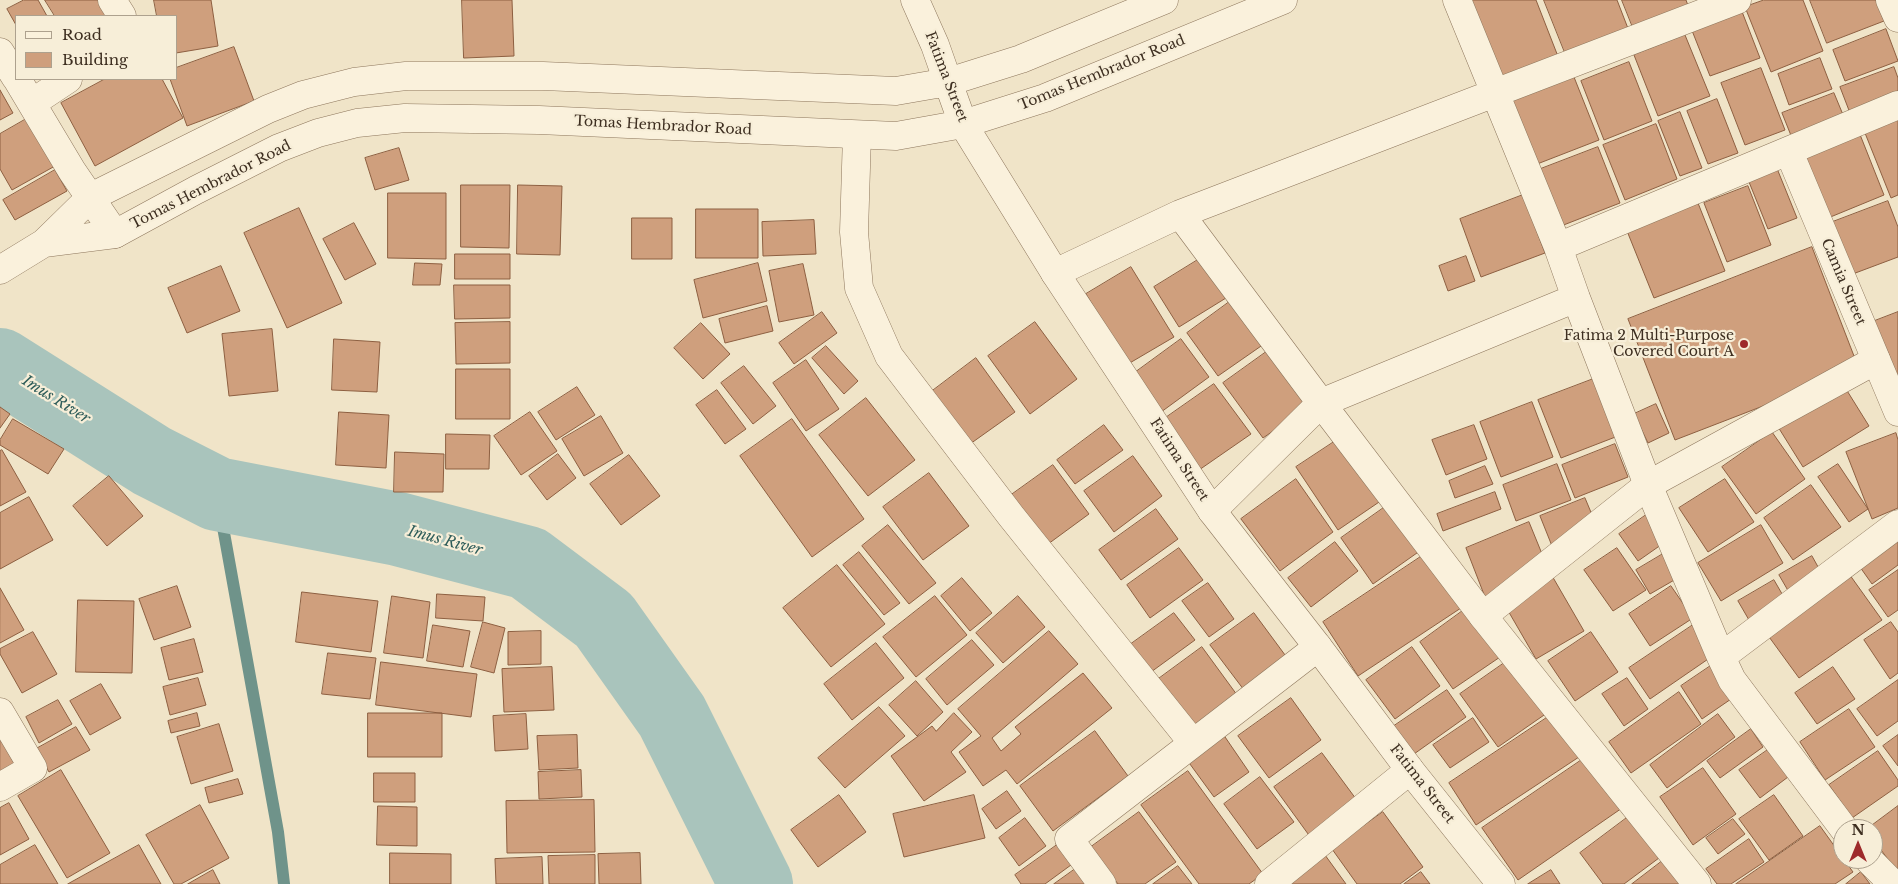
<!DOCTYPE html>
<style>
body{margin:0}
#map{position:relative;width:1898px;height:884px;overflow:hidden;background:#f0e4c8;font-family:"Libre Baskerville",serif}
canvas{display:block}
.legend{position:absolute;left:15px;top:15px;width:162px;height:65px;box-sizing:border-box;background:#f7eed8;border:1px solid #ada18e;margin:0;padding:6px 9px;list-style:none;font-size:15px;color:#3d2e20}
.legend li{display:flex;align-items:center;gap:10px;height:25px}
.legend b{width:25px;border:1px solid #ada18e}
.north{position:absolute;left:1833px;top:819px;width:50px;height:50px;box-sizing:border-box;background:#f7eed8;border:1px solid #ada18e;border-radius:50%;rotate:0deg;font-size:14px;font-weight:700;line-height:20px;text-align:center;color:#3d2e20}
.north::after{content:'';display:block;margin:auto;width:18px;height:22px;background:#9e2a2b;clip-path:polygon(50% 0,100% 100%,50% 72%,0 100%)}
</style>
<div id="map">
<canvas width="1898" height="884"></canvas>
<ul class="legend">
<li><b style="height:6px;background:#faf1dc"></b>Road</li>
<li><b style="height:14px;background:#cf9f7d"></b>Building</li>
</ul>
<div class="north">N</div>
</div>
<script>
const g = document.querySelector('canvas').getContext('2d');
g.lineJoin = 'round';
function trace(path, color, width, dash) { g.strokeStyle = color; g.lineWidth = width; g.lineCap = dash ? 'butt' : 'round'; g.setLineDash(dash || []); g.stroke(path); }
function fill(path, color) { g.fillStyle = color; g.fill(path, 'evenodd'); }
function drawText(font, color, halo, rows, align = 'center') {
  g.font = font + ' "Libre Baskerville",serif'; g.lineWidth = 4.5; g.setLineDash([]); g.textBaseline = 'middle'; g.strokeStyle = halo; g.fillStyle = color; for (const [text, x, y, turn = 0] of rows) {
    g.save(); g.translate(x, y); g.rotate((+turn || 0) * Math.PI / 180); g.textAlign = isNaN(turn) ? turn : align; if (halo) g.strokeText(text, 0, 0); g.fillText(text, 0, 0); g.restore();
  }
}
trace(new Path2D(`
 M 217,494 L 278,832 L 284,884`), '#6f938a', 12);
trace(new Path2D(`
 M 0,365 L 152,461 L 217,494 L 398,529 L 528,563 L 604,620 L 672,716 L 756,884`), '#a9c4bc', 74);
const building = new Path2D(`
 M 24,0 L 38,0 L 47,16 L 16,16 L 16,25 L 7,9 Z
 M 45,0 L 107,0 L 116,16 L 55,16 Z
 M 154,0 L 211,0 L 218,46 L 176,53 L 176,16 L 157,16 Z
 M 462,0 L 512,0 L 514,56 L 464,58 Z
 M 1472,0 L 1536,0 L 1559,59 L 1503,80 Z
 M 1544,0 L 1617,0 L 1629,31 L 1566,55 Z
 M 1622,0 L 1686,0 L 1691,14 L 1636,35 Z
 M 1764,0 L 1803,0 L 1823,51 L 1771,72 L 1745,7 Z
 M 1810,0 L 1876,0 L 1884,21 L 1827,43 Z
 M 1741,9 L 1760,58 L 1710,76 L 1691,28 Z
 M 1886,29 L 1898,61 L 1845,81 L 1833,50 Z
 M 1685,35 L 1710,96 L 1658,116 L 1634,55 Z
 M 234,47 L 254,101 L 187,126 L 170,79 L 176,79 L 176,68 Z
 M 1820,58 L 1832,89 L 1789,105 L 1778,74 Z
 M 1629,62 L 1652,121 L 1604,140 L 1581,81 Z
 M 1894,67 L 1898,78 L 1898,94 L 1850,113 L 1840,87 Z
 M 1761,68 L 1785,130 L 1745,145 L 1721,83 Z
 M 1572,72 L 1599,140 L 1532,166 L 1506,99 Z
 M 105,79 L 162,79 L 183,118 L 95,166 L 61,103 Z
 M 0,90 L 13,113 L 0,120 Z
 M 1834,93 L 1846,122 L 1794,143 L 1782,113 Z
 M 1717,99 L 1738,153 L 1708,164 L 1687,111 Z
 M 1680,112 L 1702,168 L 1680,176 L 1658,121 Z
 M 28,118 L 55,166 L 12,190 L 0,169 L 0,134 Z
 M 1898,120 L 1898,195 L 1891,198 L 1865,133 Z
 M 1656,124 L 1677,179 L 1625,200 L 1603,145 Z
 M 1859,132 L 1884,195 L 1828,218 L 1803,154 Z
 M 1598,147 L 1620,203 L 1561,226 L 1538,170 Z
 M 399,148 L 409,180 L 375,190 L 365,158 Z
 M 1776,166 L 1797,218 L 1768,229 L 1747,177 Z
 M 55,170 L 67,191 L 15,220 L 3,200 Z
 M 461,185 L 510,185 L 509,248 L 461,247 Z
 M 518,185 L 562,186 L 560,255 L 517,254 Z
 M 1748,186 L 1771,245 L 1727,262 L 1704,203 Z
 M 388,193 L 446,193 L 446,259 L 388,258 Z
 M 1523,195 L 1545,253 L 1481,277 L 1460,219 Z
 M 1696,198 L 1725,271 L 1654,298 L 1625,226 Z
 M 1888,201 L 1898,227 L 1898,257 L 1850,275 L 1830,223 Z
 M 299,208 L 342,303 L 287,328 L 244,233 Z
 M 696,209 L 758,209 L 758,258 L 696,258 Z
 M 632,218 L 672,218 L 672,259 L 632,259 Z
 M 814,220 L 816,254 L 763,256 L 762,222 Z
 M 354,223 L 376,264 L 345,280 L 323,239 Z
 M 1812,247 L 1859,369 L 1675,440 L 1628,319 Z
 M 455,254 L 510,254 L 510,279 L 455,279 Z
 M 1466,256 L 1475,281 L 1448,291 L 1439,266 Z
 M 1201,258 L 1226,298 L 1179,327 L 1154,287 Z
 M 415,263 L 442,264 L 440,285 L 413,285 Z
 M 758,263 L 767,301 L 703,318 L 694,280 Z
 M 803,264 L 814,315 L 779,322 L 769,271 Z
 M 221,266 L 240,311 L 187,333 L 168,288 Z
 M 1131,267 L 1174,337 L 1128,364 L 1086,294 Z
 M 454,285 L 510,285 L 510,318 L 455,319 Z
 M 1232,300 L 1264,344 L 1218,376 L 1187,333 Z
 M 767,306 L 773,331 L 725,343 L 719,319 Z
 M 822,312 L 837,333 L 794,364 L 779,343 Z
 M 1898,312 L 1898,387 L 1872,322 Z
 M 510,322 L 510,363 L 456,364 L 455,323 Z
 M 1035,322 L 1077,379 L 1030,414 L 988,356 Z
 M 701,323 L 730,354 L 703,379 L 674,348 Z
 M 272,329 L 278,391 L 229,396 L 222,334 Z
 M 334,339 L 380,342 L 377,392 L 332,390 Z
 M 1181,339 L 1209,377 L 1157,415 L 1129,377 Z
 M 826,346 L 858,381 L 844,394 L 812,358 Z
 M 1269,350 L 1309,406 L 1263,438 L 1223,383 Z
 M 976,358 L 1015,412 L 970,444 L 931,392 Z
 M 806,360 L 839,409 L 806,431 L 773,383 Z
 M 744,366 L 776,406 L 753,424 L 721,383 Z
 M 456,369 L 510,369 L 510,419 L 456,419 Z
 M 1596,378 L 1618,436 L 1561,458 L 1538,400 Z
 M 1841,381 L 1869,426 L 1803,467 L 1775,422 Z
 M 1214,384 L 1251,434 L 1199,470 L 1164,419 Z
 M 577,387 L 595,415 L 556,440 L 538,412 Z
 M 717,390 L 746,429 L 725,444 L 696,405 Z
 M 866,398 L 915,460 L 868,496 L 819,435 Z
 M 1532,402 L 1553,457 L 1501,477 L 1480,422 Z
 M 1656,404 L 1669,433 L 1648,443 L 1634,414 Z
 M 0,407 L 10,414 L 0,428 Z
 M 339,412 L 389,415 L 386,468 L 336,465 Z
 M 530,412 L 557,451 L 521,475 L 494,436 Z
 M 601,416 L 623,453 L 584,476 L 562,439 Z
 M 13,419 L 64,449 L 48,474 L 0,445 L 0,440 Z
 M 792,419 L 864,519 L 812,557 L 740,456 Z
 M 1104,425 L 1123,450 L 1075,484 L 1057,460 Z
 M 1474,425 L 1487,459 L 1446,475 L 1432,440 Z
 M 1772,432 L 1805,479 L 1756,514 L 1722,467 Z
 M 1896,433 L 1898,440 L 1898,508 L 1872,519 L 1846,452 Z
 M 446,434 L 490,435 L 489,469 L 446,469 Z
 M 1343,436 L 1385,498 L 1338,530 L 1296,467 Z
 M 1615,444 L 1628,477 L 1575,498 L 1562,465 Z
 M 2,450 L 26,492 L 0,506 L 0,451 Z
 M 395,452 L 444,454 L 443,492 L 394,492 Z
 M 558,454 L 576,478 L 547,500 L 529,476 Z
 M 629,455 L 660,496 L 621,525 L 590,484 Z
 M 1133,456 L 1162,496 L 1114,532 L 1084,491 Z
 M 1557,464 L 1571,500 L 1516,521 L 1503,485 Z
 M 1838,464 L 1868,509 L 1849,522 L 1818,477 Z
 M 1053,465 L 1089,514 L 1044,547 L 1007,498 Z
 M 1485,466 L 1493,484 L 1455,498 L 1449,481 Z
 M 929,473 L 969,526 L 923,560 L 883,507 Z
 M 109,476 L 143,516 L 107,546 L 73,506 Z
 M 1296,479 L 1333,532 L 1280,571 L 1241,519 Z
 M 1725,479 L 1754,522 L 1708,552 L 1679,508 Z
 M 1811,485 L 1841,527 L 1793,560 L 1764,518 Z
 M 1495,492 L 1501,509 L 1443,531 L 1437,514 Z
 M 29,497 L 53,540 L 0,569 L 0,513 Z
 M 1585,498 L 1598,529 L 1552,546 L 1540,516 Z
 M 1392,502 L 1424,548 L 1373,584 L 1341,538 Z
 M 1156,509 L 1178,539 L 1121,580 L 1099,550 Z
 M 1649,513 L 1668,540 L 1638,561 L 1619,534 Z
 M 1529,522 L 1549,571 L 1485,597 L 1466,548 Z
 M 888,525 L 936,583 L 909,604 L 862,546 Z
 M 1761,525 L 1783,563 L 1721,601 L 1698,563 Z
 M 1898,529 L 1898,565 L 1872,584 L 1855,560 Z
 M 1335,542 L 1358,571 L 1311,607 L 1288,578 Z
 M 1179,548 L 1203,580 L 1150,618 L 1127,585 Z
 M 1617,548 L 1646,590 L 1613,611 L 1584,570 Z
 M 1668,551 L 1683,575 L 1650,594 L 1636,570 Z
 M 859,552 L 900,603 L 884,615 L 843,565 Z
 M 1428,552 L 1464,606 L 1358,676 L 1323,622 Z
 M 1812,556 L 1822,574 L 1790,594 L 1779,575 Z
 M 837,565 L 885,624 L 831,667 L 783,608 Z
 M 1898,570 L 1898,610 L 1888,617 L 1869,590 Z
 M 1847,571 L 1882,620 L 1799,678 L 1764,630 Z
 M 1551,574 L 1584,631 L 1536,659 L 1503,602 Z
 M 962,578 L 992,613 L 970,631 L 941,596 Z
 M 1774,580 L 1785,599 L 1749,620 L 1738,601 Z
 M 1208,583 L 1234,619 L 1209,637 L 1182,601 Z
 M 177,586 L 191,627 L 154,640 L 139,599 Z
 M 1671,586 L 1693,618 L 1650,646 L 1629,614 Z
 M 0,588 L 24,630 L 0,643 Z
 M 302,592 L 378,601 L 371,652 L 296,642 Z
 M 437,594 L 485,597 L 483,621 L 436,618 Z
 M 392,596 L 430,602 L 423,658 L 384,653 Z
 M 935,596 L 967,635 L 916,677 L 883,637 Z
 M 1018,596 L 1045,627 L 1003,663 L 976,633 Z
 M 78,600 L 134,601 L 132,673 L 76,672 Z
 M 1468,607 L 1503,655 L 1453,689 L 1420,642 Z
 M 1174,613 L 1195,640 L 1151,672 L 1131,644 Z
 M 1254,613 L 1288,659 L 1244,690 L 1210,645 Z
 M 483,622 L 505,628 L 494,673 L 471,667 Z
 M 1891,622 L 1898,632 L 1898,673 L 1890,679 L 1864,640 Z
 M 433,625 L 470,631 L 463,667 L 427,661 Z
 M 1693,625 L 1714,655 L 1650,699 L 1629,668 Z
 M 541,631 L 541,664 L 508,665 L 508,632 Z
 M 1049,631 L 1078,664 L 992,738 L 1001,751 L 1021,734 L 1015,727 L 1083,673 L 1112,708 L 1017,784 L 1006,770 L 983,786 L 959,752 L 981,736 L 958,709 Z
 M 33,632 L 57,674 L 22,693 L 0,654 L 0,649 Z
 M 1591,632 L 1618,672 L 1575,701 L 1548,661 Z
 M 194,639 L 203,672 L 169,680 L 161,648 Z
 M 972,640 L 994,665 L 947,705 L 926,679 Z
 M 876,643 L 904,678 L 852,720 L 824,684 Z
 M 1202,647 L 1240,699 L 1195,732 L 1157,680 Z
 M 1412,647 L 1440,686 L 1395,719 L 1366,680 Z
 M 328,653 L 376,658 L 370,699 L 322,694 Z
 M 1510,659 L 1547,713 L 1498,747 L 1460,694 Z
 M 381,662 L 477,674 L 471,717 L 376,705 Z
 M 1712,665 L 1734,697 L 1702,719 L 1681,686 Z
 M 552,667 L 554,710 L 504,712 L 502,669 Z
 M 1833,667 L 1855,699 L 1817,724 L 1795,693 Z
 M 198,678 L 206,705 L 170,715 L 163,687 Z
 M 1627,678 L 1648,709 L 1624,726 L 1602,694 Z
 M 1898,680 L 1898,721 L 1877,736 L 1857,709 Z
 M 916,681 L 943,712 L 917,736 L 889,705 Z
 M 101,684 L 121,718 L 90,735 L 70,701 Z
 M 1447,690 L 1466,717 L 1414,754 L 1394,726 Z
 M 1679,692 L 1701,724 L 1631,773 L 1609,742 Z
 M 1291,698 L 1321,740 L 1269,778 L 1238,736 Z
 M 58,700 L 72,724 L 39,743 L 26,717 Z
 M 879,707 L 905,736 L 845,788 L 818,758 Z
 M 1849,709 L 1875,747 L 1825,780 L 1800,742 Z
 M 197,713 L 200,726 L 171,733 L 168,721 Z
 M 368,713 L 442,713 L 442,757 L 368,757 Z
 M 954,713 L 972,732 L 951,752 L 966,772 L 924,801 L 891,756 L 932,726 L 936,731 Z
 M 1554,713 L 1582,755 L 1476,825 L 1449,783 Z
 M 526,714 L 528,749 L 495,751 L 493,716 Z
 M 1718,714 L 1735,737 L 1667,788 L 1650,765 Z
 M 1473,718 L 1489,742 L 1450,768 L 1433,745 Z
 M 219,724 L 233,771 L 191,784 L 177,737 Z
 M 76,727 L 90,750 L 49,772 L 36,749 Z
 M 1751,729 L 1763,747 L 1720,778 L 1707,761 Z
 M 1095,731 L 1128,776 L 1053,831 L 1020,786 Z
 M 1223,734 L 1249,772 L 1214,797 L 1187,760 Z
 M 577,735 L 578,768 L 539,770 L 537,736 Z
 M 1898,735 L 1898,766 L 1883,746 Z
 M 0,738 L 26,784 L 0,799 Z
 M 1772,747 L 1792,774 L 1760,798 L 1739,770 Z
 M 1878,751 L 1898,780 L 1898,786 L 1852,818 L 1829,785 Z
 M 1322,753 L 1359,803 L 1311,838 L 1274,787 Z
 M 1589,755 L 1625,806 L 1518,880 L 1482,828 Z
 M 1703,768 L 1736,814 L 1693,845 L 1660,797 Z
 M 61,770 L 110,853 L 67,878 L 18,796 Z
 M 581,770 L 582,797 L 539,799 L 538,772 Z
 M 1188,771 L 1263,874 L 1249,884 L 1199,884 L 1141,805 Z
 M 374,773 L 415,773 L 415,802 L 374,802 Z
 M 1260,777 L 1294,822 L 1257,849 L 1224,804 Z
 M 238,779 L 243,794 L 209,803 L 205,788 Z
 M 1007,791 L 1021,811 L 996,829 L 982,809 Z
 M 839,795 L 866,832 L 818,867 L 791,830 Z
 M 974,795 L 985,838 L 904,857 L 893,814 Z
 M 1774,795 L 1803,836 L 1769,860 L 1739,819 Z
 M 594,800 L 595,852 L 507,853 L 506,801 Z
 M 9,803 L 29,839 L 0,855 L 0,808 Z
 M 200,805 L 229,858 L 181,884 L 174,884 L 146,835 Z
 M 378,806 L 417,807 L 417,846 L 377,845 Z
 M 1898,806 L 1898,873 L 1873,839 L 1873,829 L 1867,829 Z
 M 1139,812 L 1176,862 L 1145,884 L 1118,884 L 1091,847 Z
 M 1383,812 L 1423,867 L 1400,884 L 1357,884 L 1332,849 Z
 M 1632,814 L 1663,855 L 1624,884 L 1603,884 L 1580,853 Z
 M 1025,818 L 1046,846 L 1019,866 L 999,838 Z
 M 1733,819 L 1745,834 L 1718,854 L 1706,838 Z
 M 1820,826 L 1853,872 L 1835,884 L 1736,884 Z
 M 1749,839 L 1764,862 L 1731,884 L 1717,884 L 1706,869 Z
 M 35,845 L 58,884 L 0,884 L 0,865 Z
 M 139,845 L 161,884 L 68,884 Z
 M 1057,845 L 1071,865 L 1045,884 L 1021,884 L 1015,875 Z
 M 390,853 L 451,854 L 451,884 L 390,884 Z
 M 640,853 L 641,884 L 599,884 L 598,854 Z
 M 595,855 L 595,884 L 549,884 L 548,856 Z
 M 1325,855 L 1346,884 L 1285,884 Z
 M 542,857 L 543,884 L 496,884 L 495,859 Z
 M 1665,859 L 1684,884 L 1632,884 Z
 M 1178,866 L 1192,884 L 1153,884 Z
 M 1078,867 L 1091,884 L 1054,884 Z
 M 213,870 L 220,884 L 188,884 Z
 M 1551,870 L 1560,884 L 1528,884 Z
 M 1421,872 L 1430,884 L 1404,884 Z
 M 1861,872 L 1870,884 L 1846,884 Z`);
fill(building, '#cf9f7d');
trace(building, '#8d5f41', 1);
const pedestrian = new Path2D(`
 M 1483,616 L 1648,485 L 1876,360
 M 0,712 L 33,768 L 0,787`);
const minor = new Path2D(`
 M 112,0 L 122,16
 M 915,0 L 935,45 L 948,82
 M 1457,0 L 1558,247 L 1576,298 L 1648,485 L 1721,657 L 1732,680 L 1844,829
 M 1890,0 L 1898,18
 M 0,52 L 16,78
 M 17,79 L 72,171 L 115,234
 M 32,103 L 68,79
 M 857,135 L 854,232 L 859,288 L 889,356 L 1011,516 L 1193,743
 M 1789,152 L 1898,412
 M 1180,214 L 1321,403 L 1483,616 L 1697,884
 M 1558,247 L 1898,105
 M 1055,273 L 1180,214 L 1737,0
 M 1212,511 L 1321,403 L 1576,298
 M 1721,657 L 1898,524
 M 1868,859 L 1893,884
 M 1102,884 L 1069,839 L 1318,647
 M 1269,884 L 1410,770`);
const tertiary = new Path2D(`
 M 948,82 L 963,124 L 1055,273 L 1212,511 L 1318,647 L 1410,770 L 1501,884
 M 44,243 L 115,234 L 196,190 L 279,148 L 318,133 L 357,123 L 405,118 L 539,120 L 896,136 L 963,124 L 1045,98 L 1283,0
 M 0,270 L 44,243 L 91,197 L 268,109 L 303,95 L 354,82 L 406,76 L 543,76 L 896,91 L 948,82 L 1021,59 L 1164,0`);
trace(pedestrian, '#8d765c', 29);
trace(minor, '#8d765c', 29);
trace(tertiary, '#8d765c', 29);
trace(pedestrian, '#faf1dc', 28);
trace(minor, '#faf1dc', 28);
trace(tertiary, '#faf1dc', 28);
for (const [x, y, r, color] of [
 [1744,344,5,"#9e2a2b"]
]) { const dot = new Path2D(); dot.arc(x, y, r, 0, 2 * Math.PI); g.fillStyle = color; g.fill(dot); trace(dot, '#f7eed8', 2); }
drawText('14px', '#3d2e20', '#f7eed8', [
 ["Tomas Hembrador Road",1102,73,-22],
 ["Fatima Street",946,77,69],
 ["Tomas Hembrador Road",663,126,3],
 ["Tomas Hembrador Road",211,185,-27],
 ["Camia Street",1843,282,67],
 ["Fatima Street",1179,460,57],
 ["Fatima Street",1422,784,52]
]);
drawText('14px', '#3d2e20', '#f7eed8', [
 ["Fatima 2 Multi-Purpose",1734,336],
 ["Covered Court A",1734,352]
], 'right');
drawText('italic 15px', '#2f5d5a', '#f7eed8', [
 ["Imus River",56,400,32],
 ["Imus River",445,541,15]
]);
</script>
